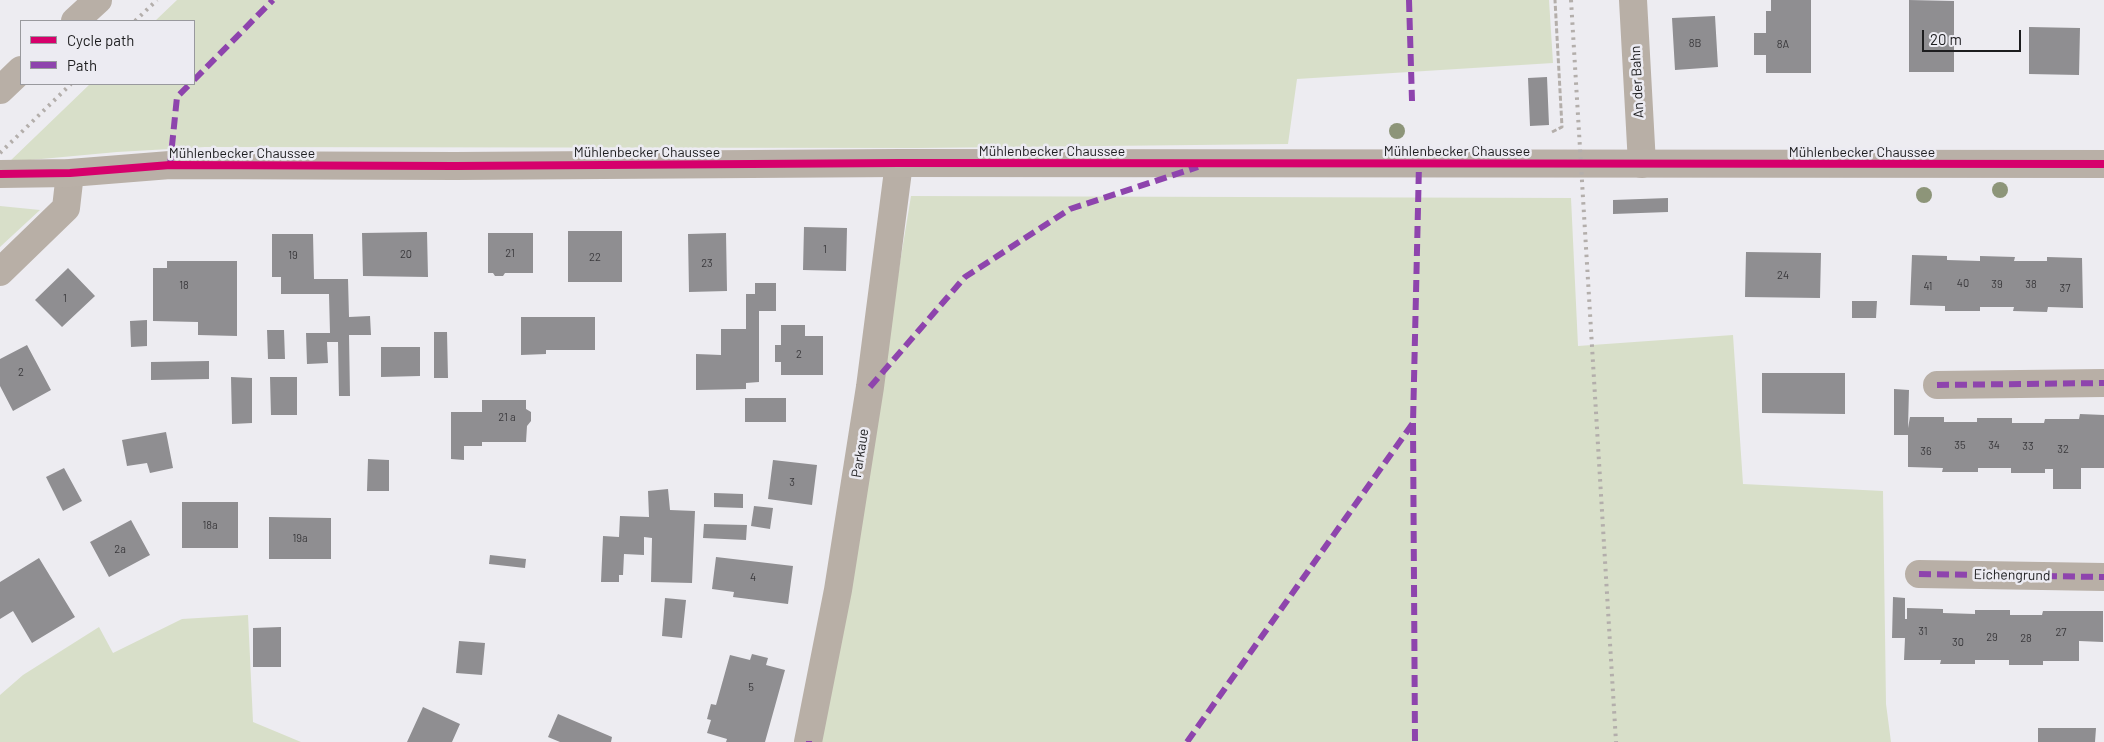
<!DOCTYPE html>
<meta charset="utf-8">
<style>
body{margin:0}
#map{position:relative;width:2104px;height:742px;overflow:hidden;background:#edecf1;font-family:Barlow,sans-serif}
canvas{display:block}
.legend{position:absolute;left:20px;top:20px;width:175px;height:65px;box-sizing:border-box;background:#ecebf2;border:1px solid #99999e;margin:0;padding:6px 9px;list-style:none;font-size:15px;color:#1d1d1f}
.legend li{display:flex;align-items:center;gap:10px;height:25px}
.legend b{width:25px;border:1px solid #99999e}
.scale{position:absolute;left:1922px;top:30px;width:99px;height:22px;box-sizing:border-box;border:2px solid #1d1d1f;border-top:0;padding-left:6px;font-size:15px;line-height:18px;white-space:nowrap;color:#1d1d1f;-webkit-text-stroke:4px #ecebf2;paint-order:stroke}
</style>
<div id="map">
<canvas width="2104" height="742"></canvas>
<ul class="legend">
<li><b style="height:6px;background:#d6006c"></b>Cycle path</li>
<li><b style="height:6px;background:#8e44ad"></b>Path</li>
</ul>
<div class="scale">20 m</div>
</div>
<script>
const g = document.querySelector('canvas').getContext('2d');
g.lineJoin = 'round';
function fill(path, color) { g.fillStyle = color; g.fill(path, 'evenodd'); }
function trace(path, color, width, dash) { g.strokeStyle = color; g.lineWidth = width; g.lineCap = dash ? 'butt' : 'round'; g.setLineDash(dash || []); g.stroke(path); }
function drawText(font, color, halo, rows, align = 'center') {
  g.font = font + ' Barlow,sans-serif'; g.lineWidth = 5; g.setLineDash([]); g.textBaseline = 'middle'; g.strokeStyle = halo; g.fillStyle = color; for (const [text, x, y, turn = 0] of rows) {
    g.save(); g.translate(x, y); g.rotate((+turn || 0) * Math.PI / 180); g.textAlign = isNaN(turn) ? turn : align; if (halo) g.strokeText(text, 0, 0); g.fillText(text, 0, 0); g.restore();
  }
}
fill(new Path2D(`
 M 177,0 L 1549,0 L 1553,63 L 1297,79 L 1288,144 L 917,148 L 205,147 L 117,152 L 9,162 L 90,84 L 194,84 L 194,21 L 155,21 Z
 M 911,196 L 1571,198 L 1578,346 L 1733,335 L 1743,484 L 1883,491 L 1886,704 L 1891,742 L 821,742 Z
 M 0,206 L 40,210 L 0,247 Z
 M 248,615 L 253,722 L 301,742 L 0,742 L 0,695 L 23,675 L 99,627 L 113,653 L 182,619 Z`), '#d8dfc9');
fill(new Path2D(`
 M 1771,0 L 1811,0 L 1811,73 L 1766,73 L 1766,55 L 1754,55 L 1754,33 L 1766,33 L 1766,11 L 1771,11 Z
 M 1909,0 L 1954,1 L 1954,72 L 1909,72 Z
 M 1715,16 L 1718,67 L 1675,70 L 1672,18 Z
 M 2029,27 L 2080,28 L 2079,75 L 2029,74 Z
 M 1547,77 L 1549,125 L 1530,126 L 1528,78 Z
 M 1668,198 L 1668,212 L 1613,214 L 1613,200 Z
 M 804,227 L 847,228 L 846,271 L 803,270 Z
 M 568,231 L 622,231 L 622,282 L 568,282 Z
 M 427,232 L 428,277 L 363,276 L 362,233 Z
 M 488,233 L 533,233 L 533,273 L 505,273 L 503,276 L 495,276 L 493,273 L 488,273 Z
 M 726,233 L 727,291 L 689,292 L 688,234 Z
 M 272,234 L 313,234 L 314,279 L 348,279 L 349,317 L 370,316 L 371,335 L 349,335 L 350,396 L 339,396 L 338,342 L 327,342 L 328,363 L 307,364 L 306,333 L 330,333 L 329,294 L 281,294 L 281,277 L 272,277 Z
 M 1746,252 L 1821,253 L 1820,298 L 1745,297 Z
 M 1912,255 L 1947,256 L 1947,260 L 1980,261 L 1980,256 L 2015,257 L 2014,261 L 2047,261 L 2047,257 L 2082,258 L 2083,308 L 2048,307 L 2047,312 L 2013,311 L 2014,307 L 1980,307 L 1980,311 L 1945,311 L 1945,306 L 1910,305 Z
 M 167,261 L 237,261 L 237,336 L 198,335 L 198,322 L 153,321 L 153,268 L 167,268 Z
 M 68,268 L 95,296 L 62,327 L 35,300 Z
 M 755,283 L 776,283 L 776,311 L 759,311 L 759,382 L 746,383 L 746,389 L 696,390 L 696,354 L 721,355 L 721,329 L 746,329 L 746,294 L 755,294 Z
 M 1852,301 L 1877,301 L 1876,318 L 1852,318 Z
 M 521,317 L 595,317 L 595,350 L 546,350 L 546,354 L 521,355 Z
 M 147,320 L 147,346 L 131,347 L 130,321 Z
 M 781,325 L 805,325 L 805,336 L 823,336 L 823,375 L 781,375 L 781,362 L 775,362 L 775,345 L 781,345 Z
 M 267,330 L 284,330 L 285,359 L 268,359 Z
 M 434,332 L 447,332 L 448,378 L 434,378 Z
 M 27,345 L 51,390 L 13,411 L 0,386 L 0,359 Z
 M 381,347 L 420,347 L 420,376 L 381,377 Z
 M 209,361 L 209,379 L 151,380 L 151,362 Z
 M 1762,373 L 1845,373 L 1845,414 L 1762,413 Z
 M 231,377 L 252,378 L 252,423 L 232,424 Z
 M 270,377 L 297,377 L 297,415 L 271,415 Z
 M 1894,389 L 1909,390 L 1908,428 L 1910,417 L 1944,417 L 1944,422 L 1977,422 L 1977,418 L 2012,418 L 2012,423 L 2044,423 L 2045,419 L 2079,419 L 2080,414 L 2104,415 L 2104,468 L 2081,468 L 2081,489 L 2053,489 L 2053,469 L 2045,469 L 2045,473 L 2011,473 L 2011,468 L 1978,468 L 1978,472 L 1942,472 L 1943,468 L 1908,467 L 1908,435 L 1894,435 Z
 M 745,398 L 786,398 L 786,422 L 745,422 Z
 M 482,400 L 526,400 L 526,409 L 531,412 L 531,421 L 527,426 L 526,442 L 482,442 L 482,446 L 464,446 L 464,460 L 451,459 L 451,412 L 482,412 Z
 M 166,432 L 173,468 L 150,473 L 147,463 L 127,466 L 122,440 Z
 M 368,459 L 389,460 L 389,491 L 367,491 Z
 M 773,460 L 817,465 L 812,505 L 768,499 Z
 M 64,468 L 82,501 L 63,511 L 46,477 Z
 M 668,489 L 670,510 L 695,511 L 692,583 L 651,582 L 652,538 L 644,537 L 644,555 L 624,554 L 623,575 L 619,575 L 619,582 L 601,582 L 603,536 L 619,537 L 620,516 L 649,517 L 648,491 Z
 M 714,493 L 743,494 L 743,508 L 714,507 Z
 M 182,502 L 238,502 L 238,548 L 182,548 Z
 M 754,506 L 773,508 L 770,529 L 751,526 Z
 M 269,517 L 331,518 L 331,559 L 269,559 Z
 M 131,520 L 150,555 L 109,577 L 90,542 Z
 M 704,524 L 747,525 L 746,540 L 703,538 Z
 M 490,555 L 526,559 L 525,568 L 489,564 Z
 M 716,557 L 793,566 L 788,604 L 733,597 L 734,592 L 712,589 Z
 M 39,558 L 75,617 L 32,643 L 13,611 L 0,619 L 0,582 Z
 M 1893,597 L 1905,598 L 1905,619 L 1907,619 L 1907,608 L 1943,609 L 1943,613 L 1975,614 L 1975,610 L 2010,610 L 2010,615 L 2042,615 L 2043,611 L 2103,611 L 2103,642 L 2079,641 L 2079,661 L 2043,661 L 2043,665 L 2009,665 L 2009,660 L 1975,660 L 1975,664 L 1940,664 L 1941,660 L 1904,660 L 1905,638 L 1892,638 Z
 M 665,598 L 686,600 L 682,638 L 662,636 Z
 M 281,627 L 281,667 L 253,667 L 253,628 Z
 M 459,641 L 485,643 L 482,675 L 456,673 Z
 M 752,654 L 768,658 L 766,665 L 785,670 L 765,742 L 726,742 L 727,739 L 707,733 L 711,720 L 707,719 L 711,704 L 716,705 L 730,655 L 750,660 Z
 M 423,707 L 460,724 L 452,742 L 407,742 Z
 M 558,714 L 612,737 L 611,742 L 560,742 L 548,737 Z
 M 2038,728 L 2096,728 L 2095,742 L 2038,742 Z`), '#8f8e91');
trace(new Path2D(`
 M 1552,132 L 1562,127 L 1555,0`), '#b4aeaa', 3, [5, 2.5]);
trace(new Path2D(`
 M 1633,0 L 1642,164
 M 75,21 L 98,0
 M 0,90 L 21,70
 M 0,272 L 66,208 L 70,173
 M 1937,385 L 2104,383
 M 1919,574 L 2104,577
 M 808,742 L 838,590 L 870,387 L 899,163`), '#b8afa6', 28);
trace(new Path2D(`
 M 0,174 L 70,173 L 170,165 L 455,166 L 899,163 L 2104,164`), '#b9b0a7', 28);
trace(new Path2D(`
 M 1571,0 L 1616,742
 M 135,21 L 157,0
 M 0,153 L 71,84`), '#b3aeab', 4, [2.5, 5]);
trace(new Path2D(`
 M 1409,0 L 1412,101
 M 194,80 L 273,0
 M 170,165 L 177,97 L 190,84
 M 1937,385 L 2104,383
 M 870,387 L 965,277 L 1070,209 L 1198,167
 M 1413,423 L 1415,742
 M 1919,574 L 2104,577
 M 809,741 L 809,742
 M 1187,742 L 1413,423 L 1419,164`), '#8e44ad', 6, [12, 6]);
trace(new Path2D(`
 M 0,174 L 70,173 L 170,165 L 455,166 L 899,163 L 2104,164`), '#d6006c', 8);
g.fillStyle = '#8d9579';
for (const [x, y] of [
 [1397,131],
 [2000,190],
 [1924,195]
]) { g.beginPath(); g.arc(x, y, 8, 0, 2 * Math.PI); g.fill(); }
drawText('11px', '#3a393c', null, [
 ["8B",1695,43],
 ["8A",1783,44],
 ["1",825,249],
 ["21",510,253],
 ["20",406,254],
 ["19",293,255],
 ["22",595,257],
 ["23",707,263],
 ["24",1783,275],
 ["40",1963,283],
 ["39",1997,284],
 ["38",2031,284],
 ["18",184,285],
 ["41",1928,286],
 ["37",2065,288],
 ["1",65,298],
 ["2",799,354],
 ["2",21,372],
 ["21 a",507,417],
 ["35",1960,445],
 ["34",1994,445],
 ["33",2028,446],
 ["32",2063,449],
 ["36",1926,451],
 ["3",792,482],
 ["18a",210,525],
 ["19a",300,538],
 ["2a",120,549],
 ["4",753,577],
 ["31",1923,631],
 ["27",2061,632],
 ["29",1992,637],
 ["28",2026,638],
 ["30",1958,642],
 ["5",751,687]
]);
drawText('14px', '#1d1d1f', '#ecebf2', [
 ["An der Bahn",1637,82,-93],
 ["Mühlenbecker Chaussee",1052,151],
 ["Mühlenbecker Chaussee",1457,151],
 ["Mühlenbecker Chaussee",647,152],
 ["Mühlenbecker Chaussee",1862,152],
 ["Mühlenbecker Chaussee",242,153],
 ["Parkaue",860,453,-81],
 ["Eichengrund",2012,575,1]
]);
</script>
